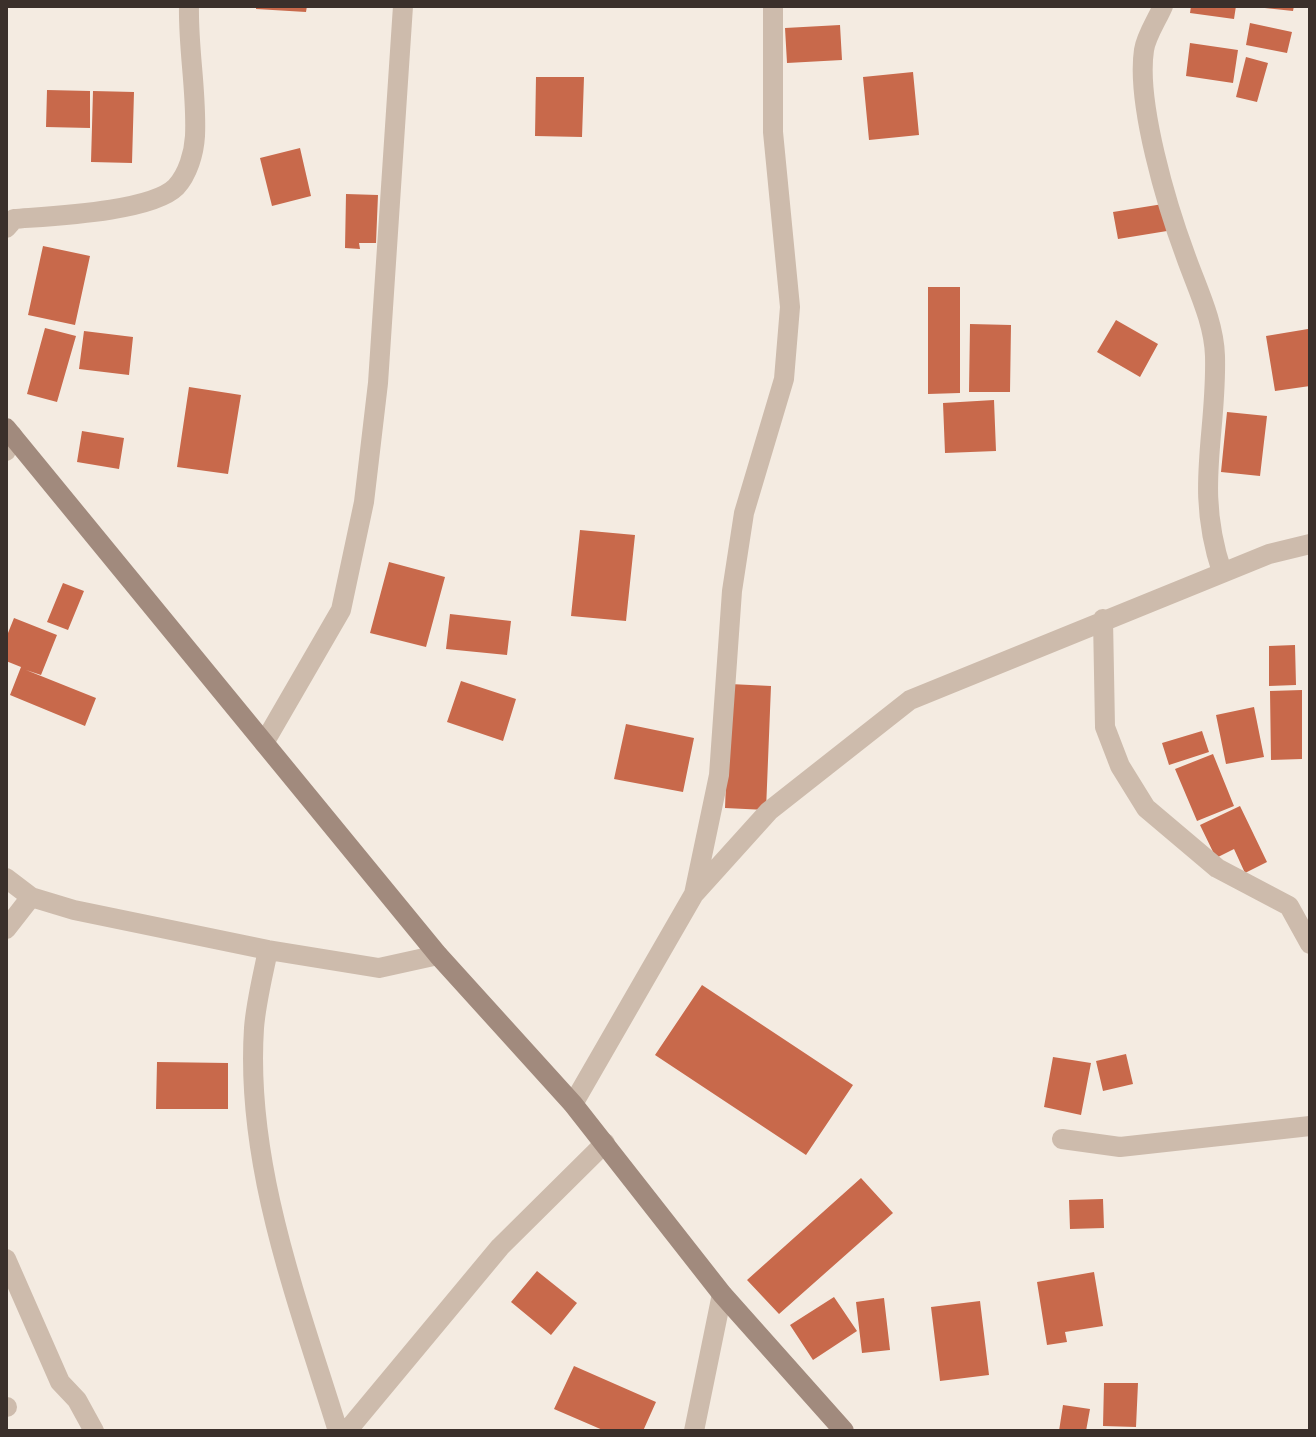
<!DOCTYPE html>
<style>
body{margin:0}
#map{position:relative;width:1316px;height:1437px;overflow:hidden;background:#f4ebe1;font-family:"DM Sans",sans-serif}
canvas{display:block}
.frame{position:absolute;inset:0;border:8px solid #3b302b;pointer-events:none}
</style>
<div id="map">
<canvas width="1316" height="1437"></canvas>
<div class="frame"></div>
</div>
<script>
const g = document.querySelector('canvas').getContext('2d');
g.lineJoin = 'round';
function fill(path, color) { g.fillStyle = color; g.fill(path, 'evenodd'); }
function trace(path, color, width, dash) { g.strokeStyle = color; g.lineWidth = width; g.lineCap = dash ? 'butt' : 'round'; g.setLineDash(dash || []); g.stroke(path); }
fill(new Path2D(`
 M 256,6 L 307,6 L 306,12 L 256,9 Z
 M 1191,6 L 1236,6 L 1234,19 L 1190,13 Z
 M 1246,6 L 1294,6 L 1293,11 Z
 M 1250,23 L 1292,32 L 1287,53 L 1246,45 Z
 M 840,25 L 842,60 L 787,63 L 785,28 Z
 M 1190,43 L 1238,50 L 1233,83 L 1186,76 Z
 M 1246,57 L 1268,63 L 1257,102 L 1236,97 Z
 M 913,72 L 919,135 L 869,140 L 863,77 Z
 M 536,77 L 584,77 L 582,137 L 535,136 Z
 M 47,90 L 90,91 L 90,128 L 46,127 Z
 M 93,91 L 134,92 L 132,163 L 91,162 Z
 M 300,148 L 311,196 L 272,206 L 260,158 Z
 M 346,194 L 378,195 L 376,243 L 359,243 L 360,249 L 345,248 Z
 M 1163,204 L 1167,231 L 1118,239 L 1113,212 Z
 M 43,246 L 90,256 L 75,325 L 28,315 Z
 M 928,287 L 960,287 L 960,393 L 928,394 Z
 M 1116,320 L 1158,344 L 1140,377 L 1097,352 Z
 M 970,324 L 1011,325 L 1010,392 L 969,392 Z
 M 45,328 L 76,336 L 57,402 L 27,394 Z
 M 1308,329 L 1310,386 L 1275,391 L 1266,336 Z
 M 84,331 L 133,337 L 129,375 L 79,369 Z
 M 189,387 L 241,395 L 228,474 L 177,467 Z
 M 994,400 L 996,451 L 945,453 L 943,403 Z
 M 1227,412 L 1267,416 L 1260,476 L 1221,472 Z
 M 82,431 L 124,438 L 119,469 L 77,462 Z
 M 580,530 L 635,535 L 626,621 L 571,616 Z
 M 389,562 L 445,577 L 426,647 L 370,633 Z
 M 63,583 L 84,591 L 68,630 L 47,622 Z
 M 450,614 L 511,621 L 507,655 L 446,649 Z
 M 14,618 L 57,635 L 41,675 L 26,670 L 96,698 L 85,726 L 10,695 L 21,667 L 6,661 L 6,638 Z
 M 1295,645 L 1296,685 L 1269,686 L 1269,646 Z
 M 461,681 L 516,699 L 503,741 L 447,722 Z
 M 730,684 L 771,686 L 766,810 L 725,808 Z
 M 1302,690 L 1302,759 L 1271,760 L 1270,691 Z
 M 1254,707 L 1264,757 L 1226,764 L 1216,715 Z
 M 626,724 L 694,738 L 683,792 L 614,779 Z
 M 1202,731 L 1209,752 L 1169,765 L 1162,743 Z
 M 1213,754 L 1234,806 L 1197,821 L 1175,769 Z
 M 1240,806 L 1267,862 L 1245,873 L 1234,849 L 1216,858 L 1200,825 Z
 M 702,985 L 853,1085 L 806,1155 L 655,1055 Z
 M 1126,1054 L 1133,1084 L 1103,1091 L 1096,1061 Z
 M 1053,1057 L 1091,1063 L 1081,1115 L 1044,1107 Z
 M 157,1062 L 228,1063 L 228,1109 L 156,1109 Z
 M 861,1178 L 893,1213 L 779,1314 L 747,1280 Z
 M 1103,1199 L 1104,1228 L 1070,1229 L 1069,1200 Z
 M 537,1271 L 577,1303 L 551,1335 L 511,1302 Z
 M 1094,1272 L 1103,1326 L 1065,1332 L 1067,1342 L 1047,1345 L 1037,1282 Z
 M 834,1297 L 857,1331 L 813,1360 L 790,1325 Z
 M 884,1298 L 890,1350 L 862,1353 L 856,1302 Z
 M 980,1301 L 989,1375 L 940,1381 L 931,1307 Z
 M 574,1366 L 656,1402 L 643,1431 L 605,1431 L 554,1409 Z
 M 1104,1383 L 1138,1383 L 1136,1427 L 1103,1426 Z
 M 1063,1405 L 1090,1409 L 1086,1431 L 1059,1431 Z`), '#c8694b');
trace(new Path2D(`
 M 1163,6 C 1157,20 1146,36 1144,50 C 1136,103 1167,206 1186,257 C 1197,288 1214,322 1215,356 C 1217,437 1194,488 1222,572
 M 6,228 L 14,219 C 51,216 151,212 176,187 C 188,174 194,153 195,136 C 197,93 188,49 189,6
 M 6,451 L 12,435
 M 1103,619 L 1105,727 L 1120,766 L 1146,808 L 1217,868 L 1289,906 L 1310,944
 M 264,743 L 341,610 L 364,502 L 378,383 L 403,6
 M 6,878 L 31,897
 M 695,893 L 769,811 L 910,700 L 1269,554 L 1310,544
 M 6,929 L 31,897 L 74,910 L 268,950 L 379,968 L 438,955
 M 268,950 C 263,975 256,1002 254,1028 C 245,1165 298,1302 338,1431
 M 573,1104 L 694,894 L 719,775 L 732,591 L 744,513 L 784,379 L 790,307 L 773,132 L 773,6
 M 1062,1139 L 1120,1147 L 1310,1126
 M 6,1259 L 60,1382 L 77,1400 L 94,1431
 M 6,1407 L 7,1407
 M 347,1431 L 500,1247 L 605,1143
 M 694,1431 L 722,1294`), '#cdbbac', 20);
trace(new Path2D(`
 M 6,428 L 438,955 L 573,1104 L 722,1294 L 844,1431`), '#a18a7d', 20);
</script>
